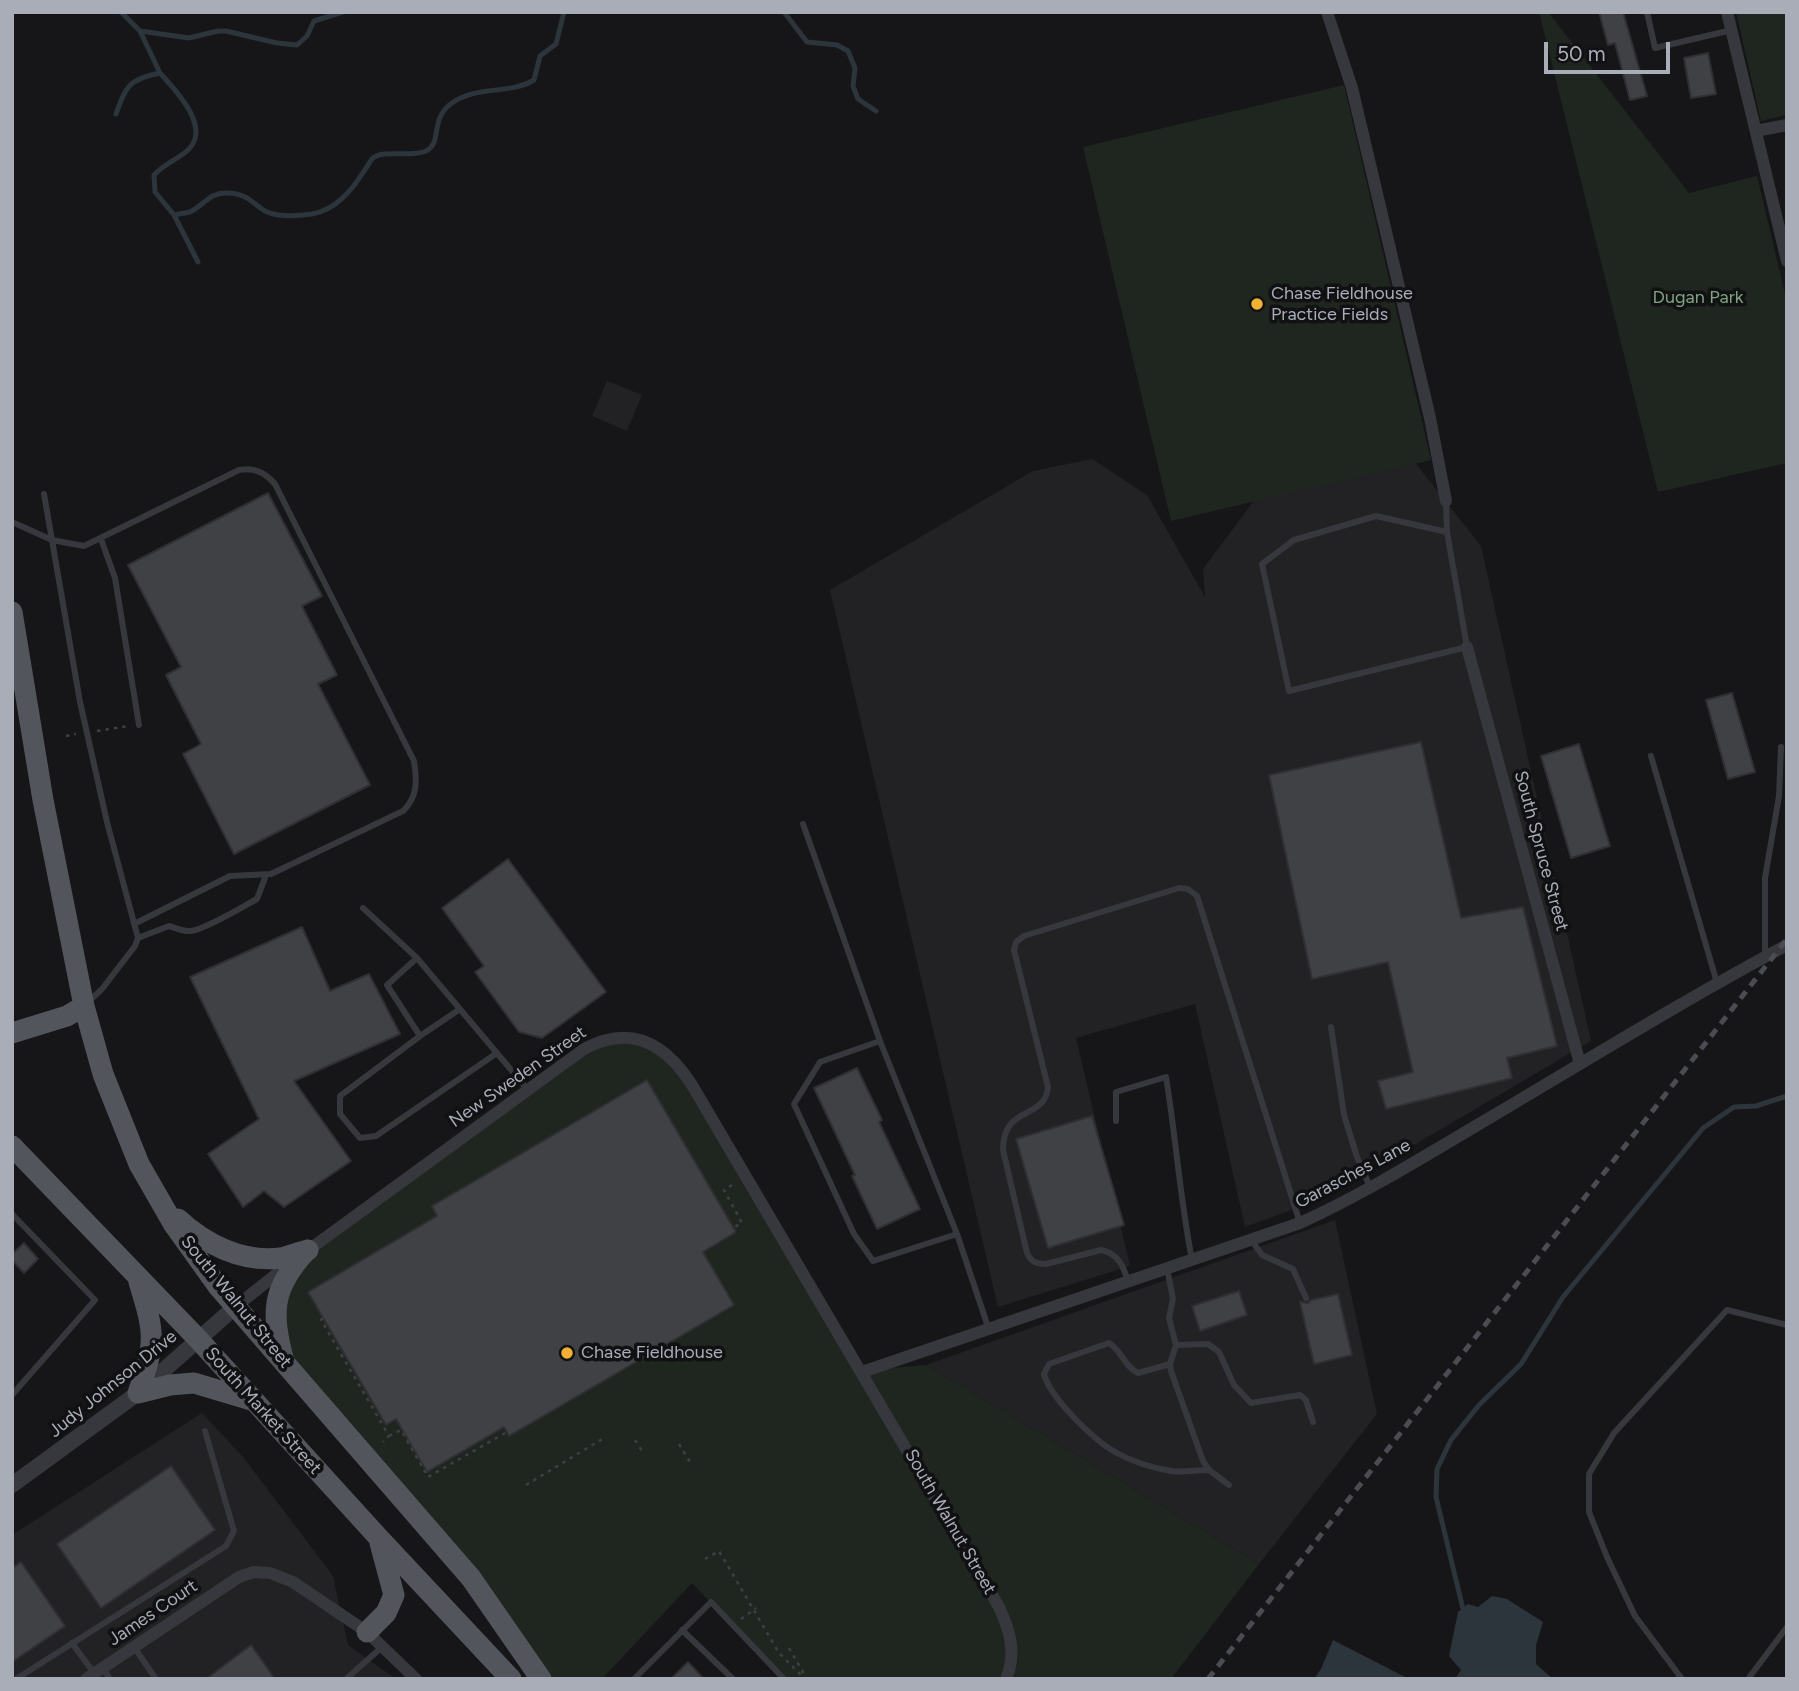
<!DOCTYPE html>
<style>
body{margin:0}
#map{position:relative;width:1799px;height:1691px;overflow:hidden;background:#161618;font-family:Figtree,sans-serif}
canvas{display:block}
.frame{position:absolute;inset:0;border:14px solid #a8adb8;pointer-events:none}
.scale{position:absolute;left:1544px;top:42px;width:126px;height:32px;box-sizing:border-box;border:4px solid #a8adb8;border-top:0;padding-left:9px;font-size:21px;line-height:24px;white-space:nowrap;color:#a8adb8;-webkit-text-stroke:5px #111113;paint-order:stroke}
</style>
<div id="map">
<canvas width="1799" height="1691"></canvas>
<div class="frame"></div>
<div class="scale">50 m</div>
</div>
<script>
const g = document.querySelector('canvas').getContext('2d');
g.lineJoin = 'round';
function fill(path, color) { g.fillStyle = color; g.fill(path, 'evenodd'); }
function trace(path, color, width, dash) { g.strokeStyle = color; g.lineWidth = width; g.lineCap = dash ? 'butt' : 'round'; g.setLineDash(dash || []); g.stroke(path); }
function drawText(font, color, halo, rows, align = 'center') {
  g.font = font + ' Figtree,sans-serif'; g.lineWidth = 7; g.setLineDash([]); g.textBaseline = 'middle'; g.strokeStyle = halo; g.fillStyle = color; for (const [text, x, y, turn = 0] of rows) {
    g.save(); g.translate(x, y); g.rotate((+turn || 0) * Math.PI / 180); g.textAlign = isNaN(turn) ? turn : align; if (halo) g.strokeText(text, 0, 0); g.fillText(text, 0, 0); g.restore();
  }
}
fill(new Path2D(`
 M 607,381 L 642,395 L 627,431 L 592,416 Z
 M 1391,432 L 1481,546 L 1591,1041 L 1324,1198 L 1245,1227 L 1195,1004 L 1076,1038 L 1130,1266 L 998,1307 L 830,590 L 1033,471 L 1092,459 L 1147,495 L 1205,597 L 1203,569 L 1287,456 Z
 M 1335,1220 L 1377,1414 L 1259,1564 L 926,1365 Z
 M 202,1413 L 244,1458 L 333,1576 L 348,1645 L 396,1679 L 12,1679 L 12,1535 Z`), '#222225');
fill(new Path2D(`
 M 1539,12 L 1548,12 L 1689,193 L 1757,176 L 1787,302 L 1787,463 L 1658,492 Z
 M 1736,12 L 1787,12 L 1787,115 L 1761,121 Z
 M 1344,85 L 1431,460 L 1171,521 L 1083,147 Z
 M 624,1038 L 675,1061 L 862,1371 L 926,1365 L 1259,1564 L 1171,1679 L 784,1679 L 692,1583 L 602,1679 L 538,1679 L 280,1343 L 288,1272 L 584,1049 Z`), '#1e261f');
fill(new Path2D(`
 M 1492,1596 L 1507,1599 L 1543,1622 L 1536,1645 L 1536,1664 L 1553,1679 L 1455,1679 L 1461,1670 L 1449,1656 L 1458,1612 L 1468,1604 L 1478,1607 Z
 M 1333,1640 L 1409,1679 L 1314,1679 L 1321,1669 Z`), '#2c353c');
trace(new Path2D(`
 M 784,12 L 807,42 L 837,45 L 848,51 L 855,68 L 853,86 L 858,99 L 876,111
 M 140,31 L 189,38 L 218,31 L 226,31 L 277,43 L 297,45 L 307,36 L 314,21 L 343,12
 M 160,73 C 175,90 211,126 189,149 C 179,159 165,163 154,175 L 155,192 L 174,215 L 198,262
 M 116,114 C 126,86 129,79 160,73 L 140,31 L 121,12
 M 174,215 C 179,214 186,213 190,212 C 204,205 210,192 227,193 C 246,193 251,202 265,211 C 278,218 298,216 312,214 C 336,210 352,190 364,171 C 367,167 370,161 373,158 C 384,149 411,158 426,151 C 443,143 429,119 452,103 C 477,85 509,95 534,80 L 540,56 L 556,44 L 564,12
 M 1463,1609 L 1436,1497 L 1437,1469 L 1451,1440 L 1479,1405 L 1521,1364 L 1563,1297 L 1703,1128 L 1734,1107 L 1756,1106 L 1787,1096`), '#2c353c', 5);
const building = new Path2D(`
 M 1599,12 L 1623,12 L 1647,96 L 1630,100 L 1615,43 L 1608,45 Z
 M 1708,53 L 1716,94 L 1691,98 L 1684,58 Z
 M 268,493 L 322,596 L 302,606 L 337,675 L 318,684 L 370,785 L 234,854 L 183,754 L 201,744 L 166,675 L 181,667 L 128,565 Z
 M 1732,693 L 1755,772 L 1728,779 L 1706,700 Z
 M 1421,742 L 1461,918 L 1523,907 L 1557,1046 L 1507,1058 L 1512,1078 L 1386,1109 L 1378,1081 L 1413,1072 L 1388,962 L 1312,979 L 1269,775 Z
 M 1579,744 L 1610,846 L 1571,858 L 1541,756 Z
 M 508,859 L 606,992 L 542,1038 L 519,1032 L 475,972 L 484,966 L 442,908 Z
 M 302,927 L 330,991 L 369,974 L 400,1034 L 294,1081 L 351,1161 L 284,1207 L 264,1191 L 243,1207 L 208,1154 L 259,1119 L 190,977 Z
 M 857,1068 L 882,1120 L 879,1122 L 920,1209 L 877,1229 L 852,1176 L 855,1175 L 814,1088 Z
 M 647,1080 L 736,1232 L 703,1252 L 734,1305 L 509,1436 L 504,1427 L 427,1472 L 396,1419 L 386,1425 L 308,1292 L 437,1216 L 432,1206 Z
 M 1092,1116 L 1124,1225 L 1048,1248 L 1016,1139 Z
 M 24,1243 L 38,1259 L 24,1273 L 12,1260 L 12,1254 Z
 M 1239,1291 L 1247,1315 L 1200,1331 L 1192,1306 Z
 M 1338,1294 L 1352,1355 L 1314,1364 L 1300,1302 L 1308,1303 L 1311,1300 Z
 M 171,1466 L 215,1530 L 101,1608 L 57,1544 Z
 M 21,1562 L 65,1626 L 12,1662 L 12,1568 Z
 M 251,1645 L 275,1679 L 206,1679 Z
 M 688,1662 L 704,1679 L 671,1679 Z`);
fill(building, '#404145');
trace(building, '#303034', 2);
trace(new Path2D(`
 M 97,731 L 128,726
 M 66,736 L 76,734
 M 732,1185 L 724,1190 L 742,1223 L 733,1228
 M 323,1318 L 321,1320 L 389,1436 L 383,1442
 M 389,1436 L 401,1430 L 428,1477 L 507,1432
 M 635,1440 L 642,1451
 M 679,1444 L 690,1462
 M 526,1485 L 604,1438
 M 705,1559 L 719,1551 L 779,1653 L 805,1679
 M 741,1619 L 756,1608
 M 789,1648 L 807,1679`), '#3d3f44', 2.5, [3.5, 5]);
trace(new Path2D(`
 M 1647,12 L 1655,48 L 1732,30
 M 44,494 L 80,702 L 107,822 L 138,938 L 135,946 L 102,989 L 88,1002
 M 1446,501 L 1447,532 L 1467,647 L 1289,691 L 1262,564 L 1294,540 L 1376,516 L 1447,532
 M 12,522 L 52,540 L 84,546 L 239,470 C 254,467 265,472 275,484 L 414,761 C 417,780 418,797 403,811 L 271,874 L 230,876 L 134,924
 M 101,539 L 115,578 L 139,725
 M 1651,756 L 1717,983
 M 803,824 L 880,1041 L 957,1234 L 989,1330
 M 363,908 L 417,958 L 528,1090
 M 138,938 L 169,926 C 176,928 183,932 191,931 C 206,929 242,907 257,899 L 266,875
 M 1765,957 L 1765,878 L 1779,796 L 1781,747
 M 417,958 L 387,985 L 420,1036 L 340,1096 L 340,1114 L 360,1138 L 376,1136 L 497,1053
 M 1331,1027 L 1344,1115 L 1357,1157 L 1370,1187
 M 420,1036 L 460,1009
 M 880,1041 L 820,1062 L 794,1104 L 854,1234 L 873,1261 L 957,1234
 M 1116,1121 L 1116,1092 L 1166,1077 C 1176,1137 1180,1200 1192,1260
 M 12,1214 L 95,1300 L 12,1395
 M 1252,1241 L 1262,1255 L 1293,1269 L 1306,1298
 M 1167,1268 L 1173,1299 L 1169,1318 L 1176,1345 L 1170,1364 L 1171,1371 L 1203,1461 L 1209,1470 L 1229,1485
 M 1128,1282 C 1124,1267 1118,1253 1101,1250 L 1046,1264 C 1036,1264 1031,1262 1027,1253 L 1003,1150 C 1003,1104 1045,1121 1048,1087 L 1014,950 L 1016,942 L 1024,936 L 1179,888 L 1188,889 L 1197,896 L 1300,1223
 M 1176,1345 L 1208,1344 L 1219,1352 L 1234,1385 L 1251,1403 L 1300,1395 L 1306,1400 L 1313,1422
 M 1170,1364 L 1138,1373 C 1125,1367 1121,1350 1109,1343 L 1049,1364 L 1044,1374 C 1050,1398 1094,1440 1115,1452 C 1131,1461 1153,1468 1171,1471 C 1183,1473 1197,1470 1209,1470
 M 682,1630 L 733,1679
 M 72,1643 L 94,1673
 M 134,1647 L 156,1679
 M 103,1668 L 110,1679
 M 16,1679 L 226,1546 L 234,1531 L 205,1431
 M 346,1679 L 383,1646
 M 634,1679 L 711,1602 L 784,1679
 M 1682,1679 L 1635,1616 L 1607,1557 L 1589,1512 L 1589,1474 L 1614,1433 L 1727,1310 L 1787,1325
 M 1748,1679 L 1787,1627`), '#37383d', 6);
trace(new Path2D(`
 M 1327,12 L 1352,88 L 1430,418 L 1446,501
 M 1727,12 L 1787,261
 M 1756,131 L 1787,125
 M 1467,647 L 1580,1064
 M 303,1254 L 584,1049 C 631,1024 665,1043 692,1085 L 999,1607 C 1010,1631 1017,1653 1006,1679
 M 235,1307 L 288,1265
 M 862,1372 L 1300,1223 C 1366,1193 1428,1154 1491,1117 C 1589,1059 1686,999 1787,945
 M 86,1679 L 239,1577 L 254,1572 L 270,1573 L 293,1582 L 367,1632 L 416,1679`), '#37383d', 12);
trace(new Path2D(`
 M 12,1485 L 138,1393 L 235,1307`), '#37383d', 16);
trace(new Path2D(`
 M 12,612 L 43,800 L 84,1006 L 103,1074 L 139,1164 L 174,1225 L 217,1285 L 471,1578 L 541,1679
 M 12,1033 L 67,1016 L 84,1006
 M 12,1146 L 198,1339 L 378,1537 L 511,1679
 M 178,1219 C 205,1244 242,1263 281,1258 C 290,1256 299,1252 308,1250
 M 284,1362 C 271,1312 271,1289 307,1250
 M 138,1393 C 156,1342 155,1334 139,1282
 M 138,1393 L 170,1385 L 194,1383 L 251,1400
 M 367,1632 L 386,1613 L 394,1595 L 380,1543`), '#53555c', 21);
trace(new Path2D(`
 M 1208,1679 L 1787,939`), '#4a4c52', 5, [9, 7]);
for (const [x, y, r, color] of [
 [1257,304,7,"#f2b134"],
 [567,1353,7,"#f2b134"]
]) { const dot = new Path2D(); dot.arc(x, y, r, 0, 2 * Math.PI); g.fillStyle = color; g.fill(dot); trace(dot, '#111113', 2.5); }
drawText('18px', '#a8adb8', '#111113', [
 ["Chase Fieldhouse",1271,294],
 ["Practice Fields",1271,315],
 ["Chase Fieldhouse",581,1353]
], 'left');
drawText('18px', '#7fa381', '#111113', [
 ["Dugan Park",1698,298]
]);
drawText('18px', '#a8adb8', '#111113', [
 ["South Spruce Street",1541,851,75],
 ["New Sweden Street",518,1077,-35],
 ["Garasches Lane",1353,1174,-28],
 ["South Walnut Street",236,1302,51],
 ["Judy Johnson Drive",113,1384,-39],
 ["South Market Street",263,1411,48],
 ["South Walnut Street",950,1522,60],
 ["James Court",153,1613,-34]
]);
</script>
